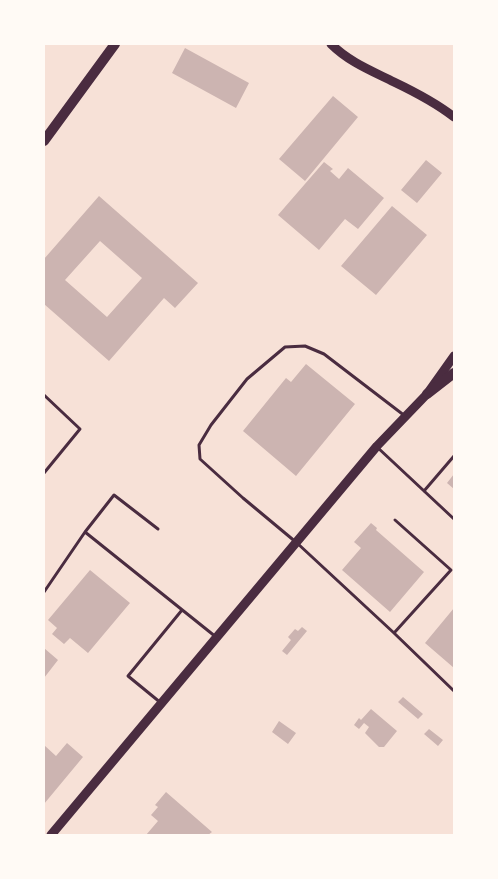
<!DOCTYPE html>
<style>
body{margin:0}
#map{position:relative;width:498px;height:879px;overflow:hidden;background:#f7e1d7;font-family:"Zilla Slab",serif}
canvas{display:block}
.frame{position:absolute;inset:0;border:45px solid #fffaf5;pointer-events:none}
</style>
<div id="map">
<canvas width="498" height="879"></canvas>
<div class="frame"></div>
</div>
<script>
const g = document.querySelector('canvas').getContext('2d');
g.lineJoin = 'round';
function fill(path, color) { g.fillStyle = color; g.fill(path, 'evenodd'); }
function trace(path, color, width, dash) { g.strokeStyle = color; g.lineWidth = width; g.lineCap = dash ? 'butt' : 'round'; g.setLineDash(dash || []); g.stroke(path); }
fill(new Path2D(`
 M 185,48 L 249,83 L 236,108 L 172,73 Z
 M 333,96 L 358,117 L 305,181 L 279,159 Z
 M 426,160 L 442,173 L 417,203 L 401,190 Z
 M 324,162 L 333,169 L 330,171 L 339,179 L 348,168 L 384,198 L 358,229 L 345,219 L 319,250 L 278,215 Z
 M 99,196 L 198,283 L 175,308 L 164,298 L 109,361 L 44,304 L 44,259 ZM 100,241 L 142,278 L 107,317 L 65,280 Z
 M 392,206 L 427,235 L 376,295 L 341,266 Z
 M 306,364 L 355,404 L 296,476 L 243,431 L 286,378 L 291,382 Z
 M 454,474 L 454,489 L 447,483 Z
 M 371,523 L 377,528 L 376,530 L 424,572 L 390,612 L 342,570 L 361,548 L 354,542 Z
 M 90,570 L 130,603 L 88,653 L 70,638 L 64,644 L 52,634 L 57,628 L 48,620 Z
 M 454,608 L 454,668 L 425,643 Z
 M 302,627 L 307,631 L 287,655 L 282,651 L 291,640 L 288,637 L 295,629 L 298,631 Z
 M 44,648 L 58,660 L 44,678 Z
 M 403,697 L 423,714 L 418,719 L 398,702 Z
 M 371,709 L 397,731 L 384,747 L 379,747 L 365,733 L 369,727 L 364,723 L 359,729 L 354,725 L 359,718 L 361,720 Z
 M 279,721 L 296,733 L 288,744 L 272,732 Z
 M 429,729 L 443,740 L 438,746 L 424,734 Z
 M 67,743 L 83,757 L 44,804 L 44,745 L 56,756 Z
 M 166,792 L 212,832 L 208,835 L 146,835 L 158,821 L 151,815 L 158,807 L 155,805 Z`), '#ccb4b1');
trace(new Path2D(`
 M 44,395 L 80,429 L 44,473
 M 377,447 L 454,519
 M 424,491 L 454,456
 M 395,520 L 451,570 L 394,633 L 297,543 L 243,498 L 200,459 L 199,445 L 211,425 L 247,379 L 285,347 L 305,346 L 324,354 L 405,416
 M 85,532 L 114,495 L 158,529
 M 44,592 L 85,532 L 216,637
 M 394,633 L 454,691
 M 161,703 L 128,676 L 182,610`), '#4a2c40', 3);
trace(new Path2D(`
 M 331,44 C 349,62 372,71 394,82 C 415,92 436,103 454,117
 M 51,835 L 377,446 L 427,394 L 454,356`), '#4a2c40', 9);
trace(new Path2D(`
 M 44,141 L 115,44
 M 427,394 L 454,373`), '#4a2c40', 10);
</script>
